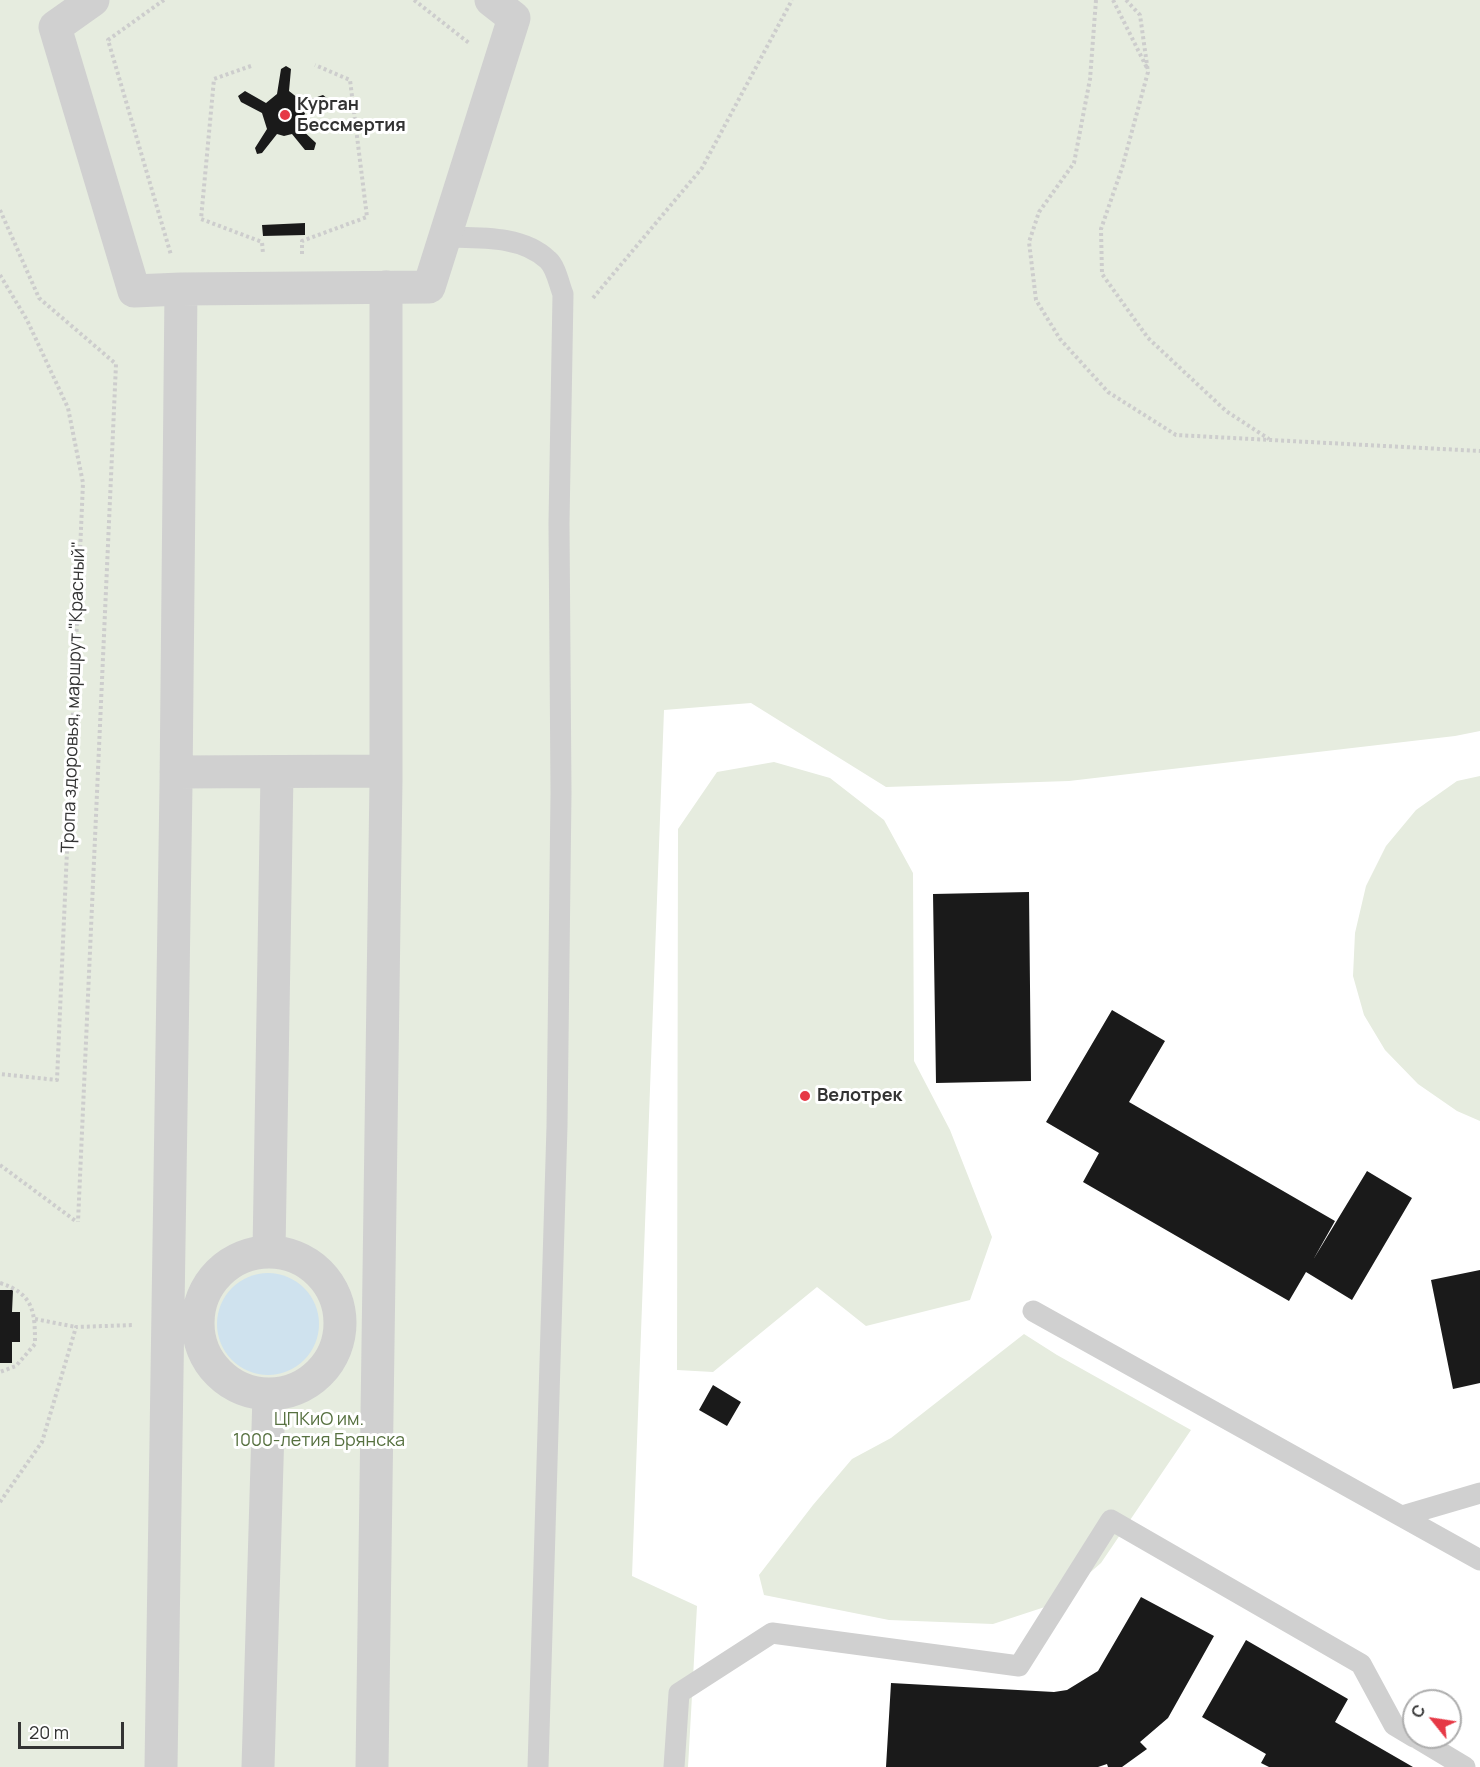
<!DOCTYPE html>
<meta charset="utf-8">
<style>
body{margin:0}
#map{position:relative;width:1480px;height:1767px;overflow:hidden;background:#fff;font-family:Manrope,sans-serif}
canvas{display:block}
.north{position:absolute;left:1402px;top:1689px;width:60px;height:60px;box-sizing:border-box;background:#fff;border:2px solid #adadad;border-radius:50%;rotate:300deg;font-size:16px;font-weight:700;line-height:24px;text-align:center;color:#333}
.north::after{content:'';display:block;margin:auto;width:21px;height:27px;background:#e63946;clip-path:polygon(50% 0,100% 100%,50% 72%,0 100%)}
.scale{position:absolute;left:18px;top:1722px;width:106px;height:27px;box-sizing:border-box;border:3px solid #333;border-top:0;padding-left:8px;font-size:18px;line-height:21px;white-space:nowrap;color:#333;-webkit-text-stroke:4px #fff;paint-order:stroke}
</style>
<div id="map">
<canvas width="1480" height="1767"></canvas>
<div class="north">С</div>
<div class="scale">20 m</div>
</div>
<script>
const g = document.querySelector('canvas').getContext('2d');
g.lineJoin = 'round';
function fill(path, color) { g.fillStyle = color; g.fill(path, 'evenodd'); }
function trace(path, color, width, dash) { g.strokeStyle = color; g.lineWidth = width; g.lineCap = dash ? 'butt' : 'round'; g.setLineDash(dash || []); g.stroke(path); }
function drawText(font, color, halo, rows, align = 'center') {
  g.font = font + ' Manrope,sans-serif'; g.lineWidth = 6; g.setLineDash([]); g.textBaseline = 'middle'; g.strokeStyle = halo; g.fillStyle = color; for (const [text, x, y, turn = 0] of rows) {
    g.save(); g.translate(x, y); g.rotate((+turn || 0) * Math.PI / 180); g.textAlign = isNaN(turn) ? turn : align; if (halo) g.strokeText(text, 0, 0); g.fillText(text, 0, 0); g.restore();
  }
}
fill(new Path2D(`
 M 0,0 L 1480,0 L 1480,731 L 1455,736 L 1069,781 L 886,787 L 751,703 L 664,710 L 632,1576 L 697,1606 L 688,1767 L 0,1767 Z
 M 774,762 L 830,778 L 884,820 L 913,873 L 914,1061 L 950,1130 L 992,1237 L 970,1300 L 866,1326 L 817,1287 L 713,1372 L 677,1370 L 678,829 L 717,772 Z
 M 1480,776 L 1480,1121 L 1457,1111 L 1418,1084 L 1385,1050 L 1364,1015 L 1353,976 L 1355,933 L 1366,886 L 1386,846 L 1416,810 L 1457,781 Z
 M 1024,1334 L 1057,1355 L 1191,1430 L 1101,1563 L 1054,1604 L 993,1624 L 889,1620 L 764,1595 L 759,1575 L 813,1505 L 852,1459 L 891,1438 Z`), '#e6ecdf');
fill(new Path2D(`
 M217 1324a51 51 0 1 1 102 0a51 51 0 1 1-102 0Z`), '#cfe2ee');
fill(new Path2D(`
 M 286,66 L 291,69 L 289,91 L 303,102 L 323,95 L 328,99 L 326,106 L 306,111 L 299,127 L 316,143 L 314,150 L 305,150 L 292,134 L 284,136 L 277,134 L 262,153 L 257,154 L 255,148 L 267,129 L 262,113 L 241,102 L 238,96 L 245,91 L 266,103 L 277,94 L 281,69 Z
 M 305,223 L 305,235 L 263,236 L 262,225 Z
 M 1029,892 L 1031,1081 L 936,1083 L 933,894 Z
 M 1112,1010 L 1165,1041 L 1129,1102 L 1335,1221 L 1313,1260 L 1367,1171 L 1412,1198 L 1352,1300 L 1306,1272 L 1289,1301 L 1083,1182 L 1099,1153 L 1046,1122 Z
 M 1480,1270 L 1480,1383 L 1453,1389 L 1431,1280 Z
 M 0,1290 L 13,1290 L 12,1312 L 20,1312 L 20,1342 L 12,1342 L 12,1363 L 0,1363 Z
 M 713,1385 L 741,1402 L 727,1426 L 699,1410 Z
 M 1141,1597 L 1214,1636 L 1168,1718 L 1140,1742 L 1147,1749 L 1122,1767 L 1108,1767 L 1107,1764 L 1098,1767 L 886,1767 L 891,1683 L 1054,1692 L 1067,1690 L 1098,1671 Z
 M 1246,1640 L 1348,1699 L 1335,1722 L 1413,1767 L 1269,1767 L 1261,1763 L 1266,1754 L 1202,1717 Z`), '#1a1a1a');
trace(new Path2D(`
 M 164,0 L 108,40 L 171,255
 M 414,0 L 469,43
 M 1096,0 L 1090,79 L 1074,163 L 1039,212 L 1029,242 L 1036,300 L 1060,339 L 1108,392 L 1176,435 L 1480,451
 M 1113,0 L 1147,68
 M 1126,0 L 1140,15 L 1148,72 L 1122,168 L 1101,229 L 1102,274 L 1148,338 L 1226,411 L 1269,439
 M 251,66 L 214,79 L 201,219 L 262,242 L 263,254
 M 0,210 L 39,298 L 116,364 L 78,1222
 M 302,254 L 302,241 L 367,217 L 350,80 L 315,65
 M 0,275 L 27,320 L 68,408 L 83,483 L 57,1080 L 0,1074
 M 593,298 L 702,168 L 792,0
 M 0,1165 L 77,1222
 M 0,1283 C 34,1294 35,1312 35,1344 L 16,1366 L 0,1372
 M 35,1319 L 76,1327
 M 0,1502 L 42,1442 L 76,1327 L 134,1325`), '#cdcdcd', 4, [3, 3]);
trace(new Path2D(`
 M 445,237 C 479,238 522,235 548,260 C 556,267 559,284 563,294 L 559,523 L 561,793 L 557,1126 L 538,1767
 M 1033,1311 L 1480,1560
 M 1402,1516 L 1480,1493
 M 1415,1737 L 1465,1767
 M 674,1767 L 679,1693 L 772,1633 L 1019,1666 L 1111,1520 L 1361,1664 L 1394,1725 L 1414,1737`), '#d0d0d0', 21);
trace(new Path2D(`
 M 93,0 L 55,27 L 134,291 L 181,289 L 429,287 L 514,18 L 491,0
 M 176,772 L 386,771
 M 269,1251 L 277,773
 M198 1323a71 71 0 1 1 142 0a71 71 0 1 1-142 0Z
 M 161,1767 L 176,785 L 181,289
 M 258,1767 L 269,1395
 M 372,1767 L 386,780 L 386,287`), '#d0d0d0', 33);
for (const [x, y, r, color] of [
 [285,115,6,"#e63946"],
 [805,1096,6,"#e63946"]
]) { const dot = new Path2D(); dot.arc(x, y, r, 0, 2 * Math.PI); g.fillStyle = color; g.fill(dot); trace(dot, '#fff', 2); }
drawText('bold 18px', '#333', '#fff', [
 ["Курган",297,105],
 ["Бессмертия",297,126],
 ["Велотрек",817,1096]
], 'left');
drawText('18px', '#333', '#fff', [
 ["Тропа здоровья, маршрут \"Красный\"",74,697,-88]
]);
drawText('18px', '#56703f', '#fff', [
 ["ЦПКиО им.",319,1420],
 ["1000-летия Брянска",319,1441]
]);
</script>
